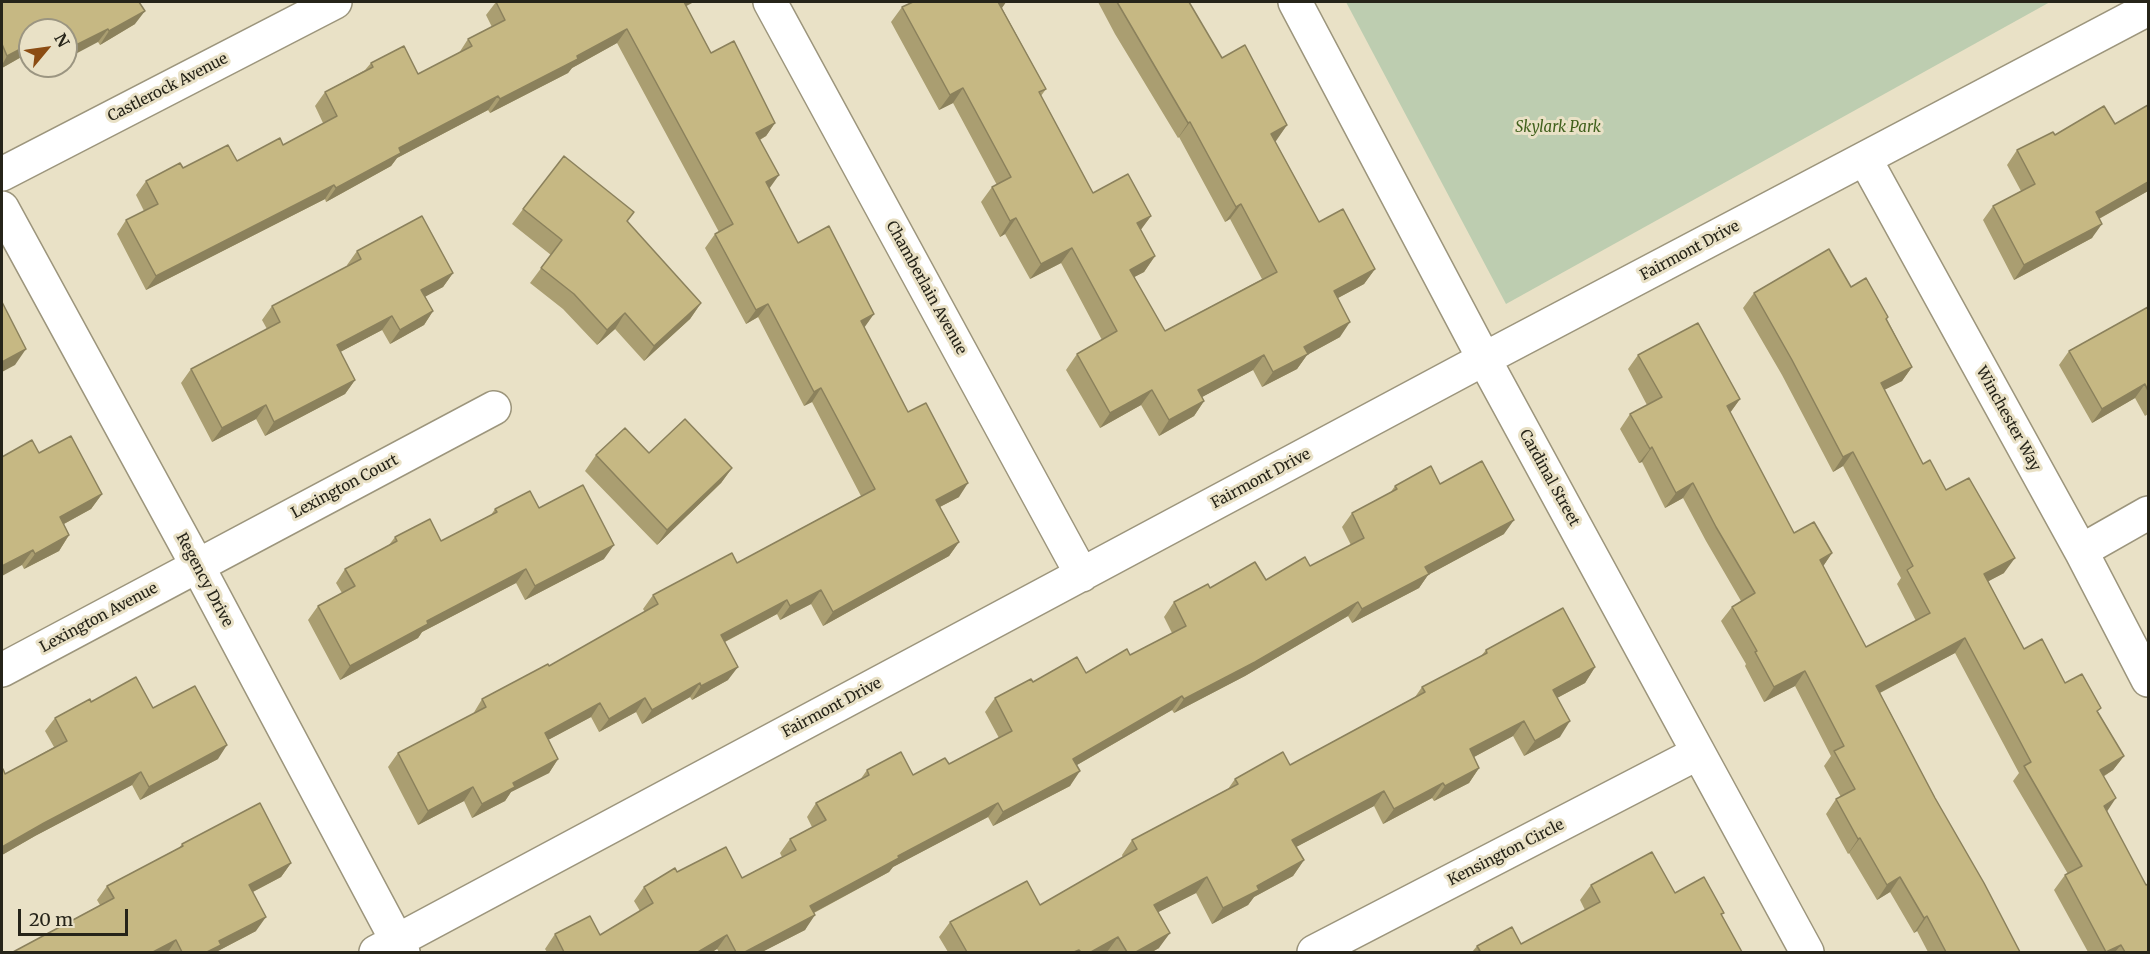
<!DOCTYPE html>
<style>
body{margin:0}
#map{position:relative;width:2150px;height:954px;overflow:hidden;background:#e9e1c6;font-family:Merriweather,serif}
canvas{display:block}
.frame{position:absolute;inset:0;border:3px solid #262419;pointer-events:none}
.north{position:absolute;left:18px;top:18px;width:60px;height:60px;box-sizing:border-box;background:#e9e1c6;border:2px solid #9b9581;border-radius:50%;rotate:61deg;font-size:16px;font-weight:700;line-height:24px;text-align:center;color:#262419}
.north::after{content:'';display:block;margin:auto;width:21px;height:27px;background:#8b4c13;clip-path:polygon(50% 0,100% 100%,50% 72%,0 100%)}
.scale{position:absolute;left:18px;top:909px;width:110px;height:27px;box-sizing:border-box;border:3px solid #262419;border-top:0;padding-left:8px;font-size:18px;line-height:21px;white-space:nowrap;color:#262419;-webkit-text-stroke:4px #e9e1c6;paint-order:stroke}
</style>
<div id="map">
<canvas width="2150" height="954"></canvas>
<div class="frame"></div>
<div class="north">N</div>
<div class="scale">20 m</div>
</div>
<script>
const g = document.querySelector('canvas').getContext('2d');
g.lineJoin = 'round';
function fill(path, color) { g.fillStyle = color; g.fill(path, 'evenodd'); }
function trace(path, color, width, dash) { g.strokeStyle = color; g.lineWidth = width; g.lineCap = dash ? 'butt' : 'round'; g.setLineDash(dash || []); g.stroke(path); }
function drawText(font, color, halo, rows, align = 'center') {
  g.font = font + ' Merriweather,serif'; g.lineWidth = 6; g.setLineDash([]); g.textBaseline = 'middle'; g.strokeStyle = halo; g.fillStyle = color; for (const [text, x, y, turn = 0] of rows) {
    g.save(); g.translate(x, y); g.rotate((+turn || 0) * Math.PI / 180); g.textAlign = isNaN(turn) ? turn : align; if (halo) g.strokeText(text, 0, 0); g.fillText(text, 0, 0); g.restore();
  }
}
fill(new Path2D(`
 M 1346,2 L 2050,2 L 1506,304 Z`), '#bdcdb0');
const street = new Path2D(`
 M 770,2 L 1082,575
 M 1295,2 L 1484,359 L 1807,952
 M 1865,159 L 2081,551 L 2148,680
 M 2,174 L 335,2
 M 2,208 L 197,565 L 403,952
 M 2081,551 L 2148,513
 M 2,670 L 494,408
 M 376,952 L 1484,359 L 2148,9
 M 1314,952 L 1698,753`);
trace(street, '#9c957c', 36);
trace(street, '#fff', 33);
fill(new Path2D(`
 M 2,2 L 135,24 L 100,45 L 98,42 L 66,30 L 30,30 L 30,52 L 2,68 Z
 M 496,2 L 686,6 L 711,53 L 775,123 L 766,136 L 760,140 L 769,189 L 798,243 L 864,328 L 908,412 L 959,497 L 940,507 L 959,542 L 949,556 L 823,626 L 811,604 L 780,620 L 777,614 L 725,642 L 728,680 L 692,700 L 690,697 L 642,724 L 636,712 L 599,732 L 591,717 L 548,740 L 558,759 L 549,773 L 511,792 L 505,801 L 472,818 L 464,801 L 418,825 L 388,767 L 398,753 L 473,714 L 482,699 L 549,666 L 645,612 L 643,609 L 653,595 L 737,563 L 861,496 L 812,402 L 804,406 L 758,317 L 746,324 L 705,248 L 715,234 L 719,232 L 617,43 L 572,68 L 568,73 L 490,113 L 488,110 L 397,158 L 391,166 L 326,202 L 325,199 L 146,290 L 117,234 L 126,220 L 144,211 L 136,195 L 146,181 L 183,168 L 237,161 L 283,145 L 323,123 L 315,106 L 325,92 L 365,70 L 371,63 L 418,74 L 459,53 L 468,39 L 492,27 L 486,15 Z
 M 913,2 L 1006,2 L 1002,8 L 1046,89 L 1041,96 L 1093,193 L 1151,216 L 1140,230 L 1155,256 L 1144,272 L 1134,277 L 1165,331 L 1262,279 L 1230,219 L 1225,222 L 1179,137 L 1178,138 L 1115,34 L 1098,2 L 1189,2 L 1222,58 L 1287,125 L 1275,141 L 1319,222 L 1375,269 L 1364,284 L 1338,298 L 1340,337 L 1307,355 L 1297,369 L 1262,387 L 1253,370 L 1202,397 L 1204,401 L 1194,416 L 1159,436 L 1141,405 L 1100,428 L 1066,370 L 1077,354 L 1102,340 L 1061,263 L 1030,279 L 1005,234 L 1000,237 L 981,202 L 992,187 L 997,185 L 953,103 L 939,110 L 891,22 L 902,7 Z
 M 2148,105 L 2148,191 L 2099,219 L 2092,238 L 2014,280 L 1983,220 L 1993,206 L 2021,191 L 2007,165 L 2017,150 L 2055,135 L 2115,124 Z
 M 523,209 L 634,212 L 627,222 L 701,303 L 690,319 L 644,361 L 615,329 L 597,345 L 563,309 L 530,283 L 551,255 L 512,224 Z
 M 357,251 L 453,273 L 443,287 L 425,296 L 433,311 L 424,325 L 390,344 L 382,330 L 340,352 L 355,380 L 345,394 L 265,436 L 256,419 L 212,442 L 181,383 L 191,369 L 267,329 L 262,320 L 272,306 L 348,266 L 347,265 Z
 M 1851,287 L 1887,319 L 1912,367 L 1902,381 L 1884,390 L 1923,464 L 1946,490 L 2004,573 L 1988,581 L 2024,649 L 2098,712 L 2124,756 L 2113,770 L 2103,777 L 2107,811 L 2148,952 L 2088,952 L 2054,890 L 2065,875 L 2068,874 L 2013,781 L 2019,773 L 1955,653 L 1880,693 L 1935,798 L 2020,952 L 1928,952 L 1917,931 L 1914,933 L 1890,892 L 1877,900 L 1849,853 L 1848,854 L 1826,814 L 1836,799 L 1841,797 L 1824,766 L 1831,756 L 1795,686 L 1764,702 L 1745,666 L 1746,664 L 1721,621 L 1732,607 L 1741,601 L 1706,541 L 1683,498 L 1665,508 L 1642,462 L 1639,463 L 1620,429 L 1630,414 L 1647,405 L 1628,369 L 1638,355 L 1740,399 L 1730,413 L 1794,533 L 1832,553 L 1823,566 L 1866,647 L 1916,621 L 1897,584 L 1901,578 L 1843,466 L 1833,472 L 1782,375 L 1743,308 L 1754,293 Z
 M 2148,307 L 2148,414 L 2145,416 L 2135,398 L 2092,423 L 2059,365 L 2069,351 Z
 M 39,453 L 102,494 L 91,509 L 64,524 L 69,535 L 59,551 L 24,569 L 22,565 Z
 M 649,453 L 732,468 L 721,483 L 657,545 L 585,471 L 596,455 Z
 M 1440,484 L 1504,534 L 1428,575 L 1419,588 L 1352,623 L 1348,616 L 1245,676 L 1174,713 L 1172,710 L 1077,765 L 1070,786 L 993,826 L 988,817 L 893,867 L 889,872 L 814,913 L 805,930 L 762,952 L 719,952 L 717,949 L 712,952 L 547,952 L 545,949 L 555,934 L 600,935 L 640,911 L 634,901 L 644,887 L 677,872 L 742,878 L 782,857 L 780,853 L 790,839 L 812,827 L 807,817 L 816,803 L 860,780 L 867,770 L 913,775 L 949,764 L 999,738 L 985,712 L 995,698 L 1033,682 L 1086,673 L 1130,655 L 1172,633 L 1164,617 L 1174,602 L 1210,588 L 1266,580 L 1310,566 L 1351,545 L 1342,527 L 1352,513 L 1390,493 L 1395,486 Z
 M 539,508 L 604,559 L 525,600 L 516,583 L 422,632 L 418,638 L 340,680 L 308,620 L 318,606 L 342,593 L 336,583 L 345,569 L 389,545 L 395,537 L 441,541 L 491,515 L 495,509 Z
 M 1486,650 L 1595,667 L 1585,683 L 1557,698 L 1560,737 L 1524,756 L 1513,736 L 1474,757 L 1479,768 L 1469,783 L 1434,801 L 1432,798 L 1383,824 L 1374,806 L 1296,847 L 1304,860 L 1293,876 L 1254,897 L 1248,905 L 1212,924 L 1196,893 L 1158,912 L 1159,948 L 1152,952 L 948,952 L 939,937 L 950,922 L 1040,905 L 1123,858 L 1122,855 L 1132,840 L 1228,789 L 1235,779 L 1290,765 L 1415,697 L 1422,687 L 1481,656 Z
 M 91,702 L 153,708 L 218,759 L 140,800 L 132,785 L 35,836 L 2,855 L 2,770 L 5,774 L 54,747 L 45,731 L 55,718 Z
 M 182,844 L 291,863 L 281,877 L 253,892 L 256,931 L 216,952 L 13,952 L 100,905 L 97,900 L 107,886 L 179,848 Z
 M 1591,885 L 1675,893 L 1722,916 L 1742,952 L 1472,952 L 1477,946 L 1521,944 L 1585,910 L 1580,900 Z`), '#aa9e71');
fill(new Path2D(`
 M 681,2 L 694,2 L 673,13 Z
 M 998,2 L 1006,2 L 1001,9 Z
 M 145,11 L 135,24 L 100,45 L 109,31 Z
 M 108,29 L 98,42 L 66,59 L 66,50 Z
 M 627,29 L 617,43 L 572,68 L 568,73 L 490,113 L 500,99 Z
 M 30,44 L 30,52 L 2,68 L 2,65 L 7,56 Z
 M 963,88 L 953,103 L 939,110 L 950,95 Z
 M 498,96 L 488,110 L 397,158 L 391,166 L 326,202 L 336,188 L 399,148 Z
 M 1190,122 L 1179,137 L 1178,138 L 1188,123 Z
 M 775,123 L 766,136 L 746,147 L 756,133 Z
 M 1287,125 L 1276,141 L 1260,149 L 1271,134 Z
 M 779,175 L 769,189 L 766,182 Z
 M 2148,182 L 2148,191 L 2086,226 L 2096,212 Z
 M 334,185 L 325,199 L 146,290 L 156,276 Z
 M 1241,204 L 1230,219 L 1225,222 L 1236,207 Z
 M 1151,216 L 1140,231 L 1137,223 Z
 M 1016,218 L 1005,234 L 1000,237 L 1010,221 Z
 M 2102,224 L 2092,238 L 2014,280 L 2024,265 Z
 M 1072,248 L 1061,263 L 1030,279 L 1041,264 Z
 M 1155,256 L 1144,272 L 1119,285 L 1130,270 Z
 M 1375,269 L 1364,284 L 1323,306 L 1334,291 Z
 M 453,273 L 443,287 L 412,304 L 421,290 Z
 M 701,303 L 690,319 L 644,361 L 654,346 Z
 M 768,304 L 758,317 L 746,324 L 756,310 Z
 M 433,311 L 424,325 L 390,344 L 400,330 Z
 M 625,313 L 615,329 L 597,345 L 607,330 Z
 M 874,314 L 864,328 L 861,321 Z
 M 392,316 L 382,330 L 327,359 L 337,345 Z
 M 1350,322 L 1340,337 L 1307,355 L 1297,369 L 1262,387 L 1273,372 L 1304,347 Z
 M 26,349 L 15,365 L 2,372 L 2,362 Z
 M 1264,355 L 1253,370 L 1187,405 L 1198,390 Z
 M 1912,367 L 1902,381 L 1870,397 L 1881,383 Z
 M 355,380 L 345,394 L 265,436 L 274,422 Z
 M 2145,384 L 2135,398 L 2092,423 L 2102,409 Z
 M 821,388 L 812,402 L 804,406 L 814,392 Z
 M 1152,390 L 1141,405 L 1100,428 L 1110,413 Z
 M 1740,399 L 1729,414 L 1727,406 Z
 M 1204,401 L 1194,416 L 1159,436 L 1169,420 Z
 M 266,405 L 256,419 L 212,442 L 222,428 Z
 M 1652,447 L 1642,462 L 1639,463 L 1650,449 Z
 M 1853,452 L 1843,466 L 1833,472 L 1843,457 Z
 M 732,468 L 721,483 L 657,545 L 667,530 Z
 M 968,483 L 959,497 L 926,514 L 936,500 Z
 M 1693,483 L 1683,498 L 1665,508 L 1676,493 Z
 M 102,494 L 91,509 L 49,532 L 60,517 Z
 M 1514,520 L 1504,534 L 1428,575 L 1419,588 L 1352,623 L 1362,609 L 1425,567 Z
 M 69,535 L 59,551 L 24,569 L 35,554 Z
 M 959,542 L 949,556 L 823,626 L 833,612 Z
 M 614,545 L 604,559 L 525,600 L 535,586 Z
 M 33,550 L 22,565 L 2,576 L 2,566 Z
 M 1832,553 L 1822,568 L 1820,560 Z
 M 2015,558 L 2004,573 L 1974,589 L 1984,574 Z
 M 526,569 L 516,583 L 422,632 L 418,638 L 340,680 L 350,666 L 427,621 Z
 M 821,590 L 811,604 L 780,620 L 790,606 Z
 M 787,600 L 777,614 L 711,649 L 721,635 Z
 M 1358,602 L 1348,616 L 1245,676 L 1174,713 L 1184,699 Z
 M 1965,638 L 1955,653 L 1866,700 L 1876,686 Z
 M 738,667 L 728,680 L 692,700 L 701,686 Z
 M 1595,667 L 1585,683 L 1542,706 L 1553,690 Z
 M 1805,671 L 1795,686 L 1764,702 L 1774,687 Z
 M 700,683 L 690,697 L 642,724 L 652,710 Z
 M 1182,696 L 1172,710 L 1063,773 L 1073,759 Z
 M 645,698 L 636,712 L 599,732 L 609,719 Z
 M 600,703 L 591,717 L 535,747 L 545,733 Z
 M 1524,721 L 1513,736 L 1459,765 L 1470,749 Z
 M 1570,721 L 1560,737 L 1524,756 L 1535,741 Z
 M 227,745 L 218,759 L 140,800 L 149,787 Z
 M 2124,756 L 2113,770 L 2089,785 L 2100,770 Z
 M 558,759 L 549,773 L 511,792 L 505,801 L 472,818 L 482,804 L 513,783 Z
 M 1479,768 L 1469,783 L 1434,801 L 1445,786 Z
 M 1080,771 L 1070,786 L 993,826 L 1003,812 Z
 M 141,772 L 132,785 L 35,836 L 2,855 L 2,847 L 44,823 Z
 M 1443,783 L 1432,798 L 1383,824 L 1394,809 Z
 M 473,787 L 464,801 L 418,825 L 428,811 Z
 M 1384,791 L 1374,806 L 1281,855 L 1292,840 Z
 M 2116,798 L 2106,813 L 2104,806 Z
 M 998,803 L 988,817 L 893,867 L 889,872 L 800,920 L 810,906 L 898,856 Z
 M 1860,838 L 1849,853 L 1848,854 L 1858,839 Z
 M 1304,860 L 1293,876 L 1254,897 L 1248,905 L 1212,924 L 1223,908 L 1257,886 Z
 M 291,863 L 281,877 L 239,899 L 249,885 Z
 M 1207,877 L 1196,893 L 1143,920 L 1154,905 Z
 M 1900,877 L 1890,892 L 1877,900 L 1887,885 Z
 M 815,915 L 805,930 L 762,952 L 745,952 Z
 M 1927,916 L 1917,931 L 1914,933 L 1924,918 Z
 M 266,917 L 256,931 L 216,952 L 207,952 L 219,941 Z
 M 1170,933 L 1159,948 L 1152,952 L 1136,952 Z
 M 727,935 L 717,949 L 712,952 L 698,952 Z
 M 1118,937 L 1107,952 L 1091,952 Z
 M 176,940 L 168,952 L 153,952 Z
 M 2121,945 L 2115,952 L 2106,952 Z`), '#8b815c');
const building = new Path2D(`
 M 2,2 L 139,2 L 145,11 L 109,31 L 108,29 L 66,50 L 66,30 L 30,30 L 30,44 L 7,56 L 2,44 Z
 M 496,2 L 684,2 L 711,53 L 734,41 L 775,123 L 756,133 L 779,175 L 766,182 L 798,243 L 829,226 L 874,314 L 861,321 L 908,412 L 926,403 L 968,483 L 936,500 L 959,542 L 833,612 L 821,590 L 790,606 L 787,600 L 721,635 L 738,667 L 701,686 L 700,683 L 652,710 L 645,698 L 609,719 L 600,703 L 545,733 L 558,759 L 513,783 L 515,787 L 482,804 L 473,787 L 428,811 L 398,753 L 486,707 L 482,699 L 548,664 L 549,666 L 658,604 L 653,595 L 732,553 L 737,563 L 875,489 L 821,388 L 814,392 L 768,304 L 756,310 L 715,234 L 733,224 L 627,29 L 577,56 L 578,59 L 500,99 L 498,96 L 399,148 L 401,153 L 336,188 L 334,185 L 156,276 L 126,220 L 158,204 L 146,181 L 180,163 L 183,168 L 228,145 L 237,161 L 280,138 L 283,145 L 337,116 L 325,92 L 373,67 L 371,63 L 404,46 L 418,74 L 472,46 L 468,39 L 505,20 Z
 M 913,2 L 998,2 L 1046,89 L 1039,92 L 1093,193 L 1128,174 L 1151,216 L 1137,223 L 1155,256 L 1130,270 L 1165,331 L 1277,272 L 1241,204 L 1236,207 L 1190,122 L 1188,123 L 1117,2 L 1189,2 L 1222,58 L 1245,45 L 1287,125 L 1271,134 L 1319,222 L 1343,209 L 1375,269 L 1334,291 L 1350,322 L 1304,347 L 1308,354 L 1273,372 L 1264,355 L 1198,390 L 1204,401 L 1169,420 L 1152,390 L 1110,413 L 1077,354 L 1117,331 L 1072,248 L 1041,264 L 1016,218 L 1010,221 L 992,187 L 1011,177 L 963,88 L 950,95 L 902,7 Z
 M 2148,105 L 2148,182 L 2096,212 L 2102,224 L 2024,265 L 1993,206 L 2035,184 L 2017,150 L 2053,132 L 2055,135 L 2104,106 L 2115,124 Z
 M 564,156 L 634,212 L 627,221 L 701,303 L 654,346 L 625,313 L 607,330 L 574,294 L 541,268 L 562,240 L 523,209 Z
 M 422,216 L 453,273 L 421,290 L 433,311 L 400,330 L 392,316 L 337,345 L 355,380 L 274,422 L 266,405 L 222,428 L 191,369 L 280,322 L 272,306 L 361,259 L 357,251 Z
 M 1829,249 L 1851,287 L 1866,278 L 1888,317 L 1886,319 L 1912,367 L 1881,383 L 1923,464 L 1930,460 L 1946,490 L 1969,478 L 2015,558 L 1984,574 L 2024,649 L 2042,639 L 2065,683 L 2082,674 L 2101,708 L 2097,711 L 2124,756 L 2100,770 L 2116,798 L 2104,806 L 2146,885 L 2148,884 L 2148,952 L 2125,952 L 2121,945 L 2106,952 L 2065,875 L 2082,866 L 2024,766 L 2031,762 L 1965,638 L 1876,686 L 1935,798 L 1984,883 L 2020,952 L 1946,952 L 1927,916 L 1924,918 L 1900,877 L 1887,885 L 1860,838 L 1858,839 L 1836,799 L 1855,789 L 1834,751 L 1844,746 L 1805,671 L 1774,687 L 1755,652 L 1757,651 L 1732,607 L 1755,593 L 1716,527 L 1693,483 L 1676,493 L 1652,447 L 1650,449 L 1630,414 L 1662,397 L 1638,355 L 1698,323 L 1740,399 L 1727,406 L 1794,533 L 1814,522 L 1832,553 L 1820,560 L 1866,647 L 1930,613 L 1907,570 L 1913,566 L 1853,452 L 1843,457 L 1792,360 L 1754,293 Z
 M 2,302 L 26,349 L 2,362 Z
 M 2148,307 L 2148,391 L 2145,384 L 2102,409 L 2069,351 Z
 M 685,419 L 732,468 L 667,530 L 596,455 L 625,428 L 649,453 Z
 M 71,436 L 102,494 L 60,517 L 69,535 L 35,554 L 33,550 L 2,566 L 2,457 L 32,440 L 39,453 Z
 M 1482,461 L 1514,520 L 1425,567 L 1429,574 L 1362,609 L 1358,602 L 1255,662 L 1184,699 L 1182,696 L 1073,759 L 1080,771 L 1003,812 L 998,803 L 898,856 L 899,858 L 810,906 L 815,915 L 745,952 L 736,952 L 727,935 L 698,952 L 564,952 L 555,934 L 590,916 L 600,935 L 653,903 L 644,887 L 675,868 L 677,872 L 726,847 L 742,878 L 796,850 L 790,839 L 826,820 L 816,803 L 869,775 L 867,770 L 901,752 L 913,775 L 945,758 L 949,764 L 1012,731 L 995,698 L 1031,679 L 1033,682 L 1077,657 L 1086,673 L 1127,649 L 1130,655 L 1186,626 L 1174,602 L 1208,584 L 1210,588 L 1255,562 L 1266,580 L 1305,557 L 1310,566 L 1364,538 L 1352,513 L 1397,489 L 1395,486 L 1431,466 L 1440,484 Z
 M 583,485 L 614,545 L 535,586 L 526,569 L 427,621 L 428,624 L 350,666 L 318,606 L 355,586 L 345,569 L 397,541 L 395,537 L 430,519 L 441,541 L 497,512 L 495,509 L 530,491 L 539,508 Z
 M 1563,608 L 1595,667 L 1553,690 L 1570,721 L 1535,741 L 1524,721 L 1470,749 L 1479,768 L 1445,786 L 1443,783 L 1394,809 L 1384,791 L 1292,840 L 1304,860 L 1257,886 L 1259,890 L 1223,908 L 1207,877 L 1154,905 L 1170,933 L 1136,952 L 1127,952 L 1118,937 L 1091,952 L 1081,952 L 1079,950 L 1074,952 L 967,952 L 950,922 L 1027,881 L 1040,905 L 1137,849 L 1132,840 L 1238,784 L 1235,779 L 1283,752 L 1290,765 L 1425,692 L 1422,687 L 1487,653 L 1486,650 Z
 M 136,677 L 153,708 L 195,686 L 227,745 L 149,787 L 141,772 L 44,823 L 2,847 L 2,770 L 3,769 L 5,774 L 67,741 L 55,718 L 90,699 L 91,702 Z
 M 260,803 L 291,863 L 249,885 L 266,917 L 219,941 L 221,945 L 207,952 L 182,952 L 176,940 L 153,952 L 13,952 L 114,898 L 107,886 L 183,846 L 182,844 Z
 M 1652,852 L 1675,893 L 1704,877 L 1724,913 L 1721,914 L 1742,952 L 1477,952 L 1480,951 L 1477,946 L 1512,927 L 1521,944 L 1600,902 L 1591,885 Z`);
fill(building, '#c6b883');
trace(building, '#8b815c', 1.5);
drawText('15px', '#262419', '#e9e1c6', [
 ["Castlerock Avenue",168,88,-27],
 ["Fairmont Drive",1690,251,-28],
 ["Chamberlain Avenue",926,288,61],
 ["Winchester Way",2008,419,61],
 ["Cardinal Street",1549,478,61],
 ["Fairmont Drive",1261,479,-28],
 ["Lexington Court",345,487,-28],
 ["Regency Drive",204,580,62],
 ["Lexington Avenue",99,618,-28],
 ["Fairmont Drive",832,708,-28],
 ["Kensington Circle",1506,853,-27]
]);
drawText('italic 15px', '#41611d', '#e9e1c6', [
 ["Skylark Park",1558,128]
]);
</script>
